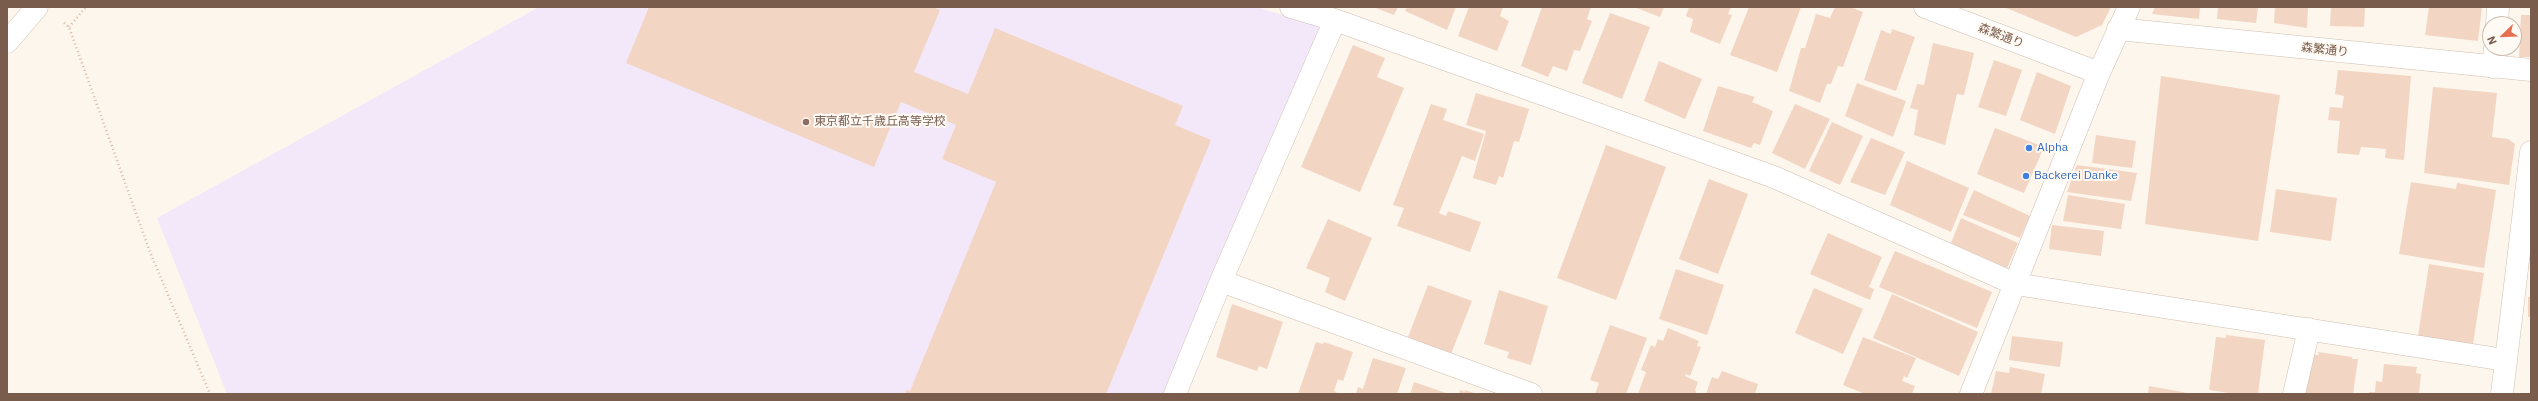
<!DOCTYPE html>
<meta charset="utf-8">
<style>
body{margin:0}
#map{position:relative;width:2538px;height:401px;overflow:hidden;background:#fdf6ec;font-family:"IBM Plex Sans",sans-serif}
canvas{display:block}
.frame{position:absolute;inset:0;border:8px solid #7a5c4d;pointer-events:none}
.north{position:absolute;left:2482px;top:16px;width:40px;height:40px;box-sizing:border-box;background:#fffaf3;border:1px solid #cabbb1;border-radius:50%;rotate:247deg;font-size:11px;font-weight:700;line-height:16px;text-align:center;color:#7a5c4d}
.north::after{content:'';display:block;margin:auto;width:14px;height:18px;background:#e76f51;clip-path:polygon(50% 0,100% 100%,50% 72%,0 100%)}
</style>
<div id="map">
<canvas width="2538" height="401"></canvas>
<div class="frame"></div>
<div class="north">N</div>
</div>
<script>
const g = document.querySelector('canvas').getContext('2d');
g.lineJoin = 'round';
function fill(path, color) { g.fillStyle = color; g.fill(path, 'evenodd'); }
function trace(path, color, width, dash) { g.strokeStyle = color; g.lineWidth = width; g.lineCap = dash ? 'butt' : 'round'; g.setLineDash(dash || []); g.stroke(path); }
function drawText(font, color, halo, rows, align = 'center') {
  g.font = font + ' "IBM Plex Sans","Noto Sans JP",sans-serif'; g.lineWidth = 4; g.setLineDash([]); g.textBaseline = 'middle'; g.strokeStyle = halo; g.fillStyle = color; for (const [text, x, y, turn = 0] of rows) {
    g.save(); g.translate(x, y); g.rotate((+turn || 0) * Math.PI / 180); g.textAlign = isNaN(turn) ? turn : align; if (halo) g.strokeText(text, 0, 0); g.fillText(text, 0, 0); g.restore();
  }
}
fill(new Path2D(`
 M 539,7 L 1256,7 L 1323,27 L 1169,394 L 227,394 L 157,218 Z`), '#f3e8fa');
fill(new Path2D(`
 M 649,7 L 933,7 L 940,10 L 914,72 L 968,94 L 995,28 L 1183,106 L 1175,125 L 1211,140 L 1106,394 L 905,394 L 906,390 L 910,391 L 996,182 L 942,159 L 956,125 L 901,102 L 874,167 L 626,63 Z
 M 1373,7 L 1398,7 L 1394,15 Z
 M 1407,7 L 1456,7 L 1447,30 L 1405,11 Z
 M 1469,7 L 1503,7 L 1500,16 L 1509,21 L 1497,51 L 1458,36 Z
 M 1542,7 L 1591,7 L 1587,19 L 1592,21 L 1580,51 L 1574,50 L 1567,71 L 1553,66 L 1548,77 L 1521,66 Z
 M 1634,7 L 1664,7 L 1660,17 Z
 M 1689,7 L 1731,7 L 1728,14 L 1732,15 L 1720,44 L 1690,32 L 1693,19 L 1686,16 Z
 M 1749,7 L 1801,7 L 1777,72 L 1730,55 Z
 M 1835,7 L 1850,7 L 1863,12 L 1843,67 L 1838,66 L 1831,84 L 1827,84 L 1820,103 L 1789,91 L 1801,48 L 1805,48 L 1816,14 L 1830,18 Z
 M 2004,7 L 2111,7 L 2102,25 L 2076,37 Z
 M 2155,7 L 2200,7 L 2199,19 L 2152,14 Z
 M 2218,7 L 2258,7 L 2256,23 L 2217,19 Z
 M 2275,7 L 2308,7 L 2307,28 L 2274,23 Z
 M 2331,7 L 2365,7 L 2364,27 L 2330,26 Z
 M 2429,7 L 2482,7 L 2478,41 L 2425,35 Z
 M 1610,13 L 1650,27 L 1622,99 L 1582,83 Z
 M 2521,15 L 2531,15 L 2531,57 L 2519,57 Z
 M 1892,29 L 1915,37 L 1896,91 L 1864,80 L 1881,30 L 1891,34 Z
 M 1933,43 L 1974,53 L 1964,95 L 1957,94 L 1945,145 L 1914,135 L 1918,110 L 1910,108 L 1917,84 L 1924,85 Z
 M 1353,45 L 1385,58 L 1377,77 L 1404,88 L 1360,192 L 1301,167 Z
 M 1994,60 L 2022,70 L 2006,116 L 1978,107 Z
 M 1659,61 L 1702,79 L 1685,119 L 1644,101 Z
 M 2338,70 L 2411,76 L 2404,160 L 2385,158 L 2386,149 L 2361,147 L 2359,155 L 2337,153 L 2340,121 L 2328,120 L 2330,107 L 2342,108 L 2344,96 L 2335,94 Z
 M 2037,72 L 2071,86 L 2055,134 L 2020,120 Z
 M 2161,76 L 2280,95 L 2258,241 L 2145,224 Z
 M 1857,83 L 1906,101 L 1893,137 L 1845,116 Z
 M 1718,86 L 1755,97 L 1752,102 L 1773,111 L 1760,145 L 1754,143 L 1751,148 L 1703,131 Z
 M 2433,87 L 2497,93 L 2492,137 L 2508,139 L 2515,144 L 2509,185 L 2424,173 Z
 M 1476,93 L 1529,109 L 1519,142 L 1514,141 L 1503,178 L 1499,176 L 1496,185 L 1473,178 L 1486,131 L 1466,125 Z
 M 1431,104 L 1447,109 L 1443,120 L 1484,134 L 1475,161 L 1462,156 L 1439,213 L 1446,216 L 1448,211 L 1481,222 L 1470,252 L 1397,226 L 1404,208 L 1393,205 Z
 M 1795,104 L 1830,119 L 1805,169 L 1772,153 Z
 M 1832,122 L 1863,136 L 1840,185 L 1809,171 Z
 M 1995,128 L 2044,147 L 2024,193 L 1977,174 Z
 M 2096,135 L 2136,141 L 2132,168 L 2092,163 Z
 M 1871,138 L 1905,152 L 1885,195 L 1850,182 Z
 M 1606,145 L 1666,167 L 1616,300 L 1557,278 Z
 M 1907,161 L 1969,188 L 1951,232 L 1890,205 Z
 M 2077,165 L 2137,173 L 2131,201 L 2067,192 Z
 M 1709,179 L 1748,194 L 1718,274 L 1679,259 Z
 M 2411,182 L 2456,189 L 2457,183 L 2496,190 L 2484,268 L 2399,254 Z
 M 2276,189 L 2337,198 L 2331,241 L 2270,232 Z
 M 1974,190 L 2030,216 L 2020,238 L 1963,215 Z
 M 2068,195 L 2125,204 L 2121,229 L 2063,221 Z
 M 1961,218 L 2018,243 L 2007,268 L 1951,243 Z
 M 1328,219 L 1372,238 L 1345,301 L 1325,292 L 1330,278 L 1306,268 Z
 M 2052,225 L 2104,231 L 2101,256 L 2049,249 Z
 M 1828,233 L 1882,257 L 1869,287 L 1874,289 L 1870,300 L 1810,274 Z
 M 1895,251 L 1992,292 L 1977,328 L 1879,287 Z
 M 2429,264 L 2484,273 L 2473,344 L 2418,336 Z
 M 1676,269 L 1724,285 L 1707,335 L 1659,319 Z
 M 1428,285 L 1472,301 L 1451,354 L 1408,337 Z
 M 1814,288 L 1863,309 L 1843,354 L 1795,333 Z
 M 1499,290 L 1548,306 L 1531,365 L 1507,358 L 1509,352 L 1484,344 Z
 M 1892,294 L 1978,332 L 1959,376 L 1873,338 Z
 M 2528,297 L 2531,297 L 2531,317 L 2528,317 Z
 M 1232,304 L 1283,322 L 1267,369 L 1259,366 L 1257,371 L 1216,357 Z
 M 1610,325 L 1647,338 L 1626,394 L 1595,394 L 1599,383 L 1590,380 Z
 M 1668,328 L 1699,341 L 1697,346 L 1701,347 L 1690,376 L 1686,374 L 1685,376 L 1698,382 L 1695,390 L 1697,394 L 1638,394 L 1646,372 L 1641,370 L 1651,345 L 1655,347 L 1658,339 L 1663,341 Z
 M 2226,335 L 2265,340 L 2258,394 L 2236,394 L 2209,390 L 2216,337 L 2226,338 Z
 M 2012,336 L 2063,342 L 2060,367 L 2009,360 Z
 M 1863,337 L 1916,358 L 1907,378 L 1904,376 L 1902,381 L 1915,386 L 1912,394 L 1865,394 L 1843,385 Z
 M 1316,342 L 1323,344 L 1324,342 L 1353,352 L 1343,381 L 1338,379 L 1334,391 L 1339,394 L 1298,394 Z
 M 2318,352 L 2352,357 L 2352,359 L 2358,359 L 2353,394 L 2303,394 L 2308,354 L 2319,355 Z
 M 1373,358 L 1406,368 L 1397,394 L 1356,394 L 1358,387 L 1363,389 Z
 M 2384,364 L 2417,367 L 2416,373 L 2421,374 L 2419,394 L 2369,394 L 2369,392 L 2375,392 L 2376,381 L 2382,382 Z
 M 2010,367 L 2045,374 L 2041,394 L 1991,394 L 1996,371 L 2009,373 Z
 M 1722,371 L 1758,384 L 1755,394 L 1706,394 L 1712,377 L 1718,379 Z
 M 1414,382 L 1449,394 L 1410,394 Z
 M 2149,386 L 2188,393 L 2188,394 L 2148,394 Z
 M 1460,390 L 1465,392 L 1465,390 L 1477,394 L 1459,394 Z`), '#f3d5c3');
const lane = new Path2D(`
 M 2497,24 L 2498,7
 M 2493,67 L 2495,48
 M 2294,394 L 2309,329`);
const street = new Path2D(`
 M 1291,7 L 1335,20 L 1774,177 L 2015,284 L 2505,360
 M 1925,7 L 2099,73
 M 2118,29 L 2531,70
 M 1221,281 L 1531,394
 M 1175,394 L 1221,281 L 1335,20
 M 1971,394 L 2099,73 L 2129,7
 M 2502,394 L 2531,152`);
const secondary = new Path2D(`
 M 7,42 L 37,7`);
trace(lane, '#d1beb0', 23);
trace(street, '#d1beb0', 23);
trace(secondary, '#d6c0b0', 23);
trace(new Path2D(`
 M 64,23 L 69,27 L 150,252 L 210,394
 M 69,27 L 86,7`), '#d9b8a5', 2.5, [1, 3]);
trace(lane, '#fff', 22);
trace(street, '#fff', 22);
trace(secondary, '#fff', 22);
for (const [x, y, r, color] of [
 [806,122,4,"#8d6e63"],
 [2029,148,4,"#3f7fe0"],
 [2026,176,4,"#3f7fe0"]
]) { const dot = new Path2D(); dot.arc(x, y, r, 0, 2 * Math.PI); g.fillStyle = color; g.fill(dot); trace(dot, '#fffaf3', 1.5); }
drawText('12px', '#7a5c4d', '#fffaf3', [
 ["森繁通り",2001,36,21],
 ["森繁通り",2325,50,6]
]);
drawText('12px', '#785e54', '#fffaf3', [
 ["東京都立千歳丘高等学校",814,122]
], 'left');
drawText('12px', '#366cbe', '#fffaf3', [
 ["Alpha",2037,148],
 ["Backerei Danke",2034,176]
], 'left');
</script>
